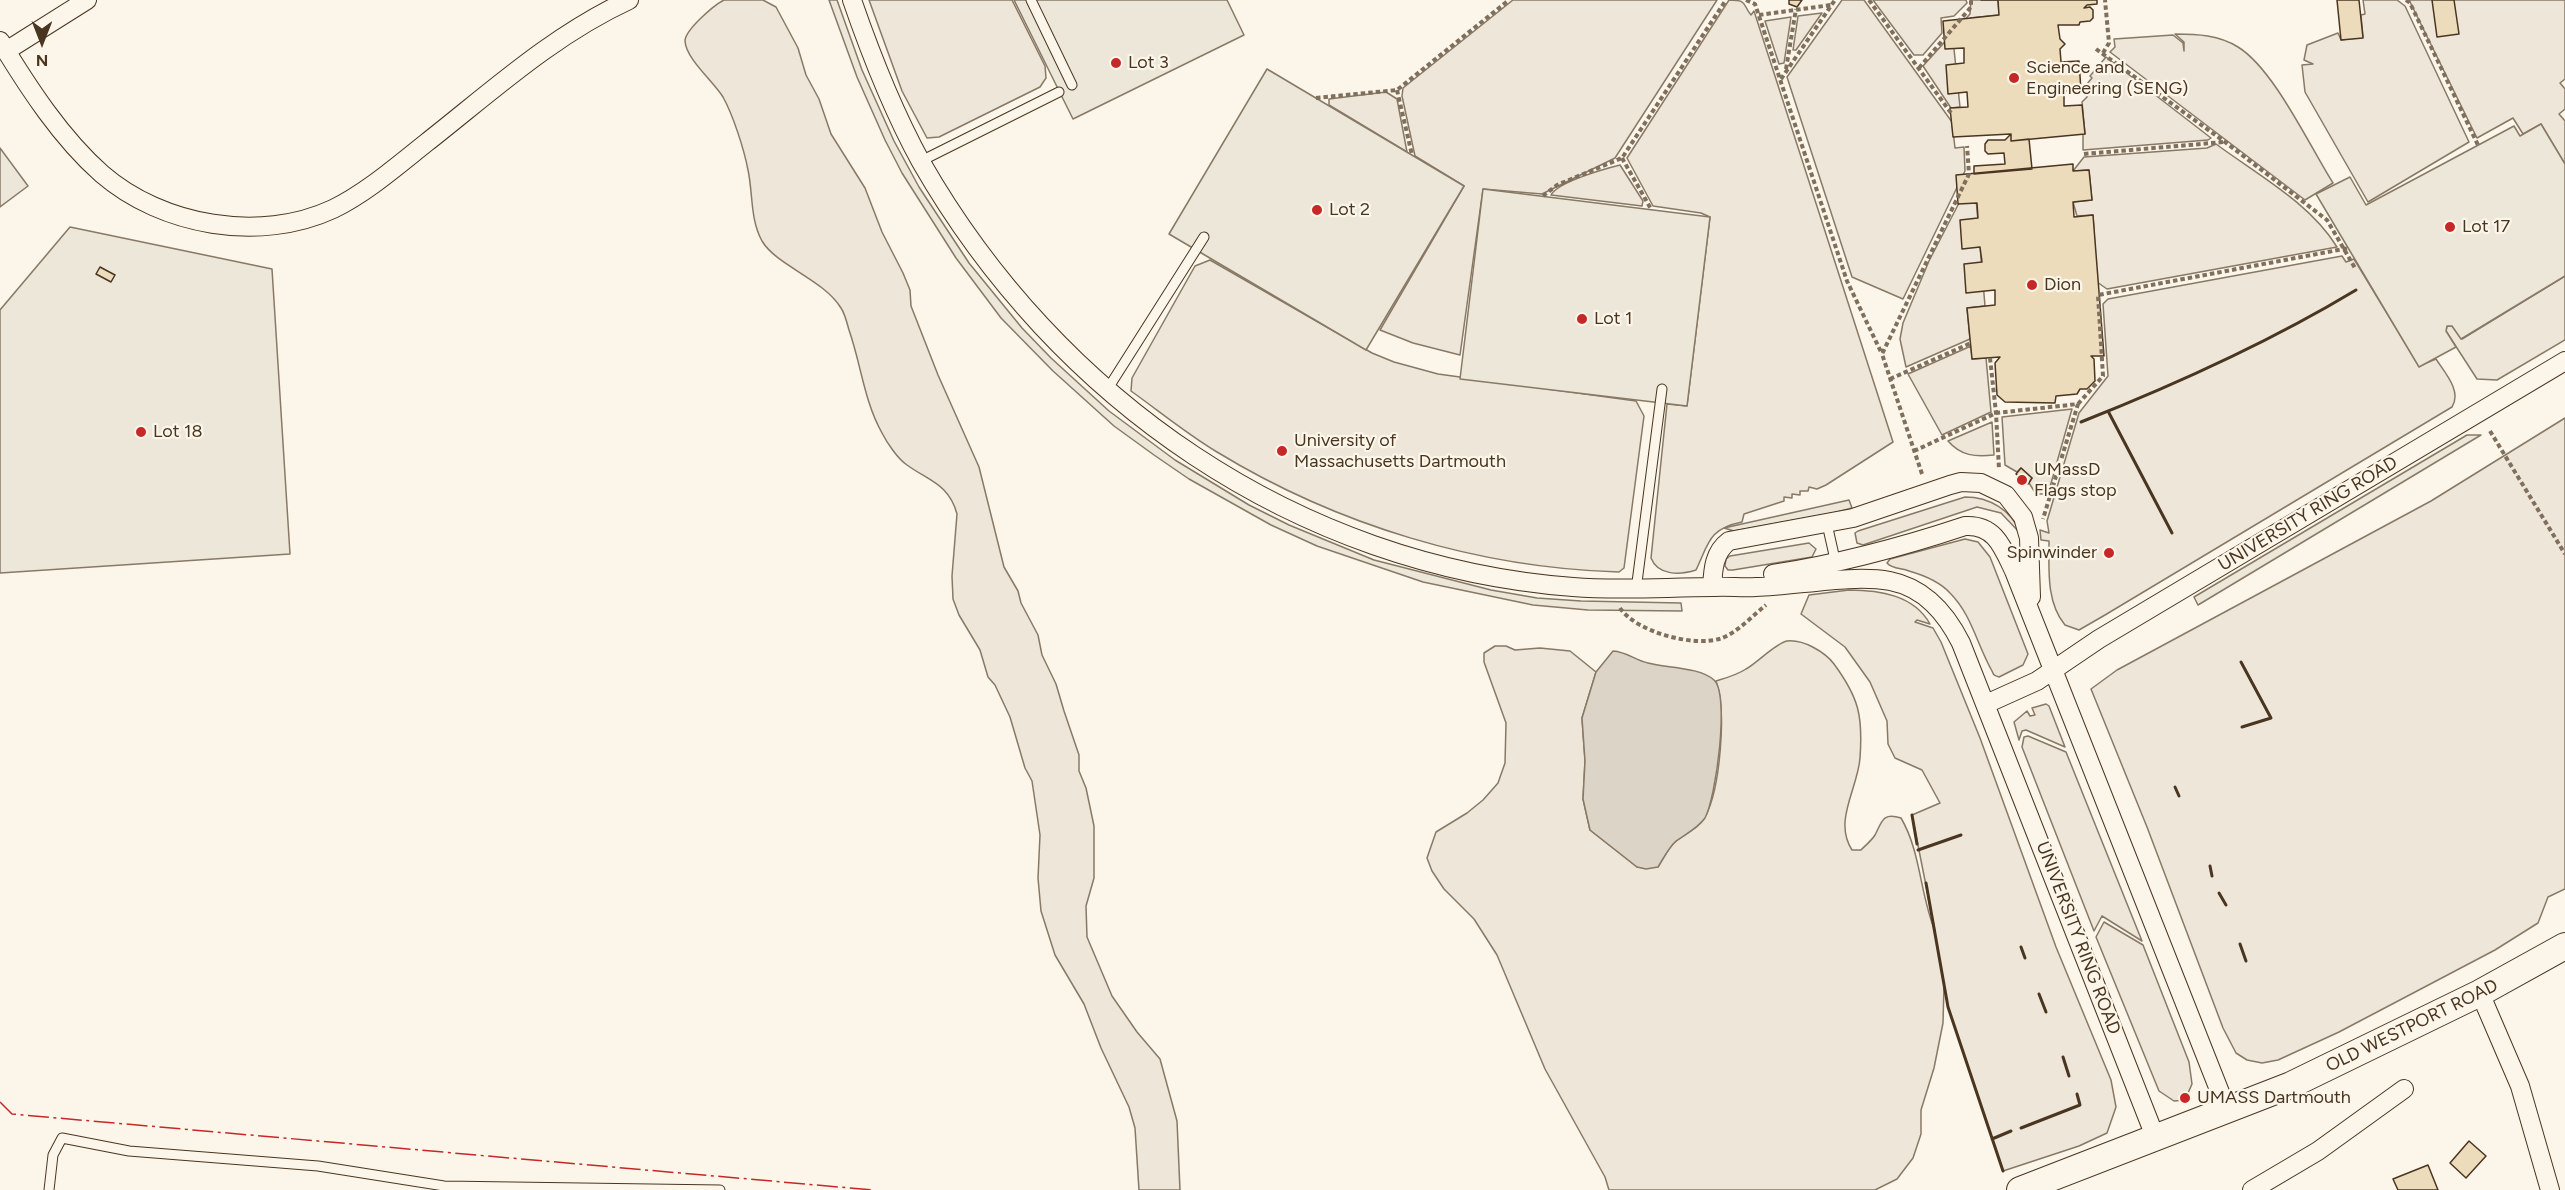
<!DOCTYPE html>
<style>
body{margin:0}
#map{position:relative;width:2565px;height:1190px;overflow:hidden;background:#fbf6e9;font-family:Figtree,sans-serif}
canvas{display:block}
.north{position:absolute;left:12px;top:12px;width:60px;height:60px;-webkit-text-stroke:4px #fbf6e9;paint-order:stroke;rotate:180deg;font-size:16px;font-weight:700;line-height:24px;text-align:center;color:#4a3520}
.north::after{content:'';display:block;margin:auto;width:21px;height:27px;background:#4a3520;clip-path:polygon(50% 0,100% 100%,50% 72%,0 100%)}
</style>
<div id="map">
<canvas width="2565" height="1190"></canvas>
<div class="north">N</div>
</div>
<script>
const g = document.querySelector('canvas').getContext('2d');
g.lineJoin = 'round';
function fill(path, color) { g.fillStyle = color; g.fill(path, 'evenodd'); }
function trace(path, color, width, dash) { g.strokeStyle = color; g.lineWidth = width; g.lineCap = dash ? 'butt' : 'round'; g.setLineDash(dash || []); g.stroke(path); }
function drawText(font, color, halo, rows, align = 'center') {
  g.font = font + ' Figtree,sans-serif'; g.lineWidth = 4.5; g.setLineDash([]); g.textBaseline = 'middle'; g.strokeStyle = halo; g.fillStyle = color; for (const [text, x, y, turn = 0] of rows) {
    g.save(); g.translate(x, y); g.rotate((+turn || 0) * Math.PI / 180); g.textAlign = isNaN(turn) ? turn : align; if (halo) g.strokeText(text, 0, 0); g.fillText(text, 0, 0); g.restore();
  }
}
const green = new Path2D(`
 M 724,0 L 763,0 L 776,7 L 798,48 L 806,75 L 819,99 L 831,134 L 865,188 L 882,232 L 903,273 L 910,290 L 911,306 L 938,375 L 979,467 L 1004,567 L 1018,591 L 1021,603 L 1038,635 L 1042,655 L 1056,684 L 1064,711 L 1079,755 L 1079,771 L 1086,788 L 1094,826 L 1094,878 L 1086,906 L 1087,937 L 1112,996 L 1137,1032 L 1160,1059 L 1177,1121 L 1180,1190 L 1139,1190 L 1135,1128 L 1129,1107 L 1101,1048 L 1084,1004 L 1055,955 L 1041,911 L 1038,878 L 1040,835 L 1032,781 L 1025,768 L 1010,717 L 995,685 L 988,677 L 980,650 L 959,615 L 953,599 L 952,576 L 957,514 C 949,484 929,481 907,465 C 898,459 887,443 882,433 C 864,401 861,364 849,330 C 847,323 845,314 841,308 C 823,279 777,266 762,241 C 750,219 753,193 748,170 C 744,149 733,115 723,97 C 713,81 686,59 685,41 C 685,30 714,5 724,0 Z
 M 869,0 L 1012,0 L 1045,66 L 1046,78 L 1040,87 L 939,137 L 927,138 L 902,91 Z
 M 1513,0 L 1717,0 L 1615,158 L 1542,194 L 1483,189 L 1460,355 L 1413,343 L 1380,330 L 1464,186 L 1415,156 L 1402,96 L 1403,88 Z
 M 1729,0 C 1748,0 1742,4 1751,15 L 1754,11 L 1893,442 L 1826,485 L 1817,489 L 1809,487 L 1808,491 L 1800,491 L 1800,495 L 1792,494 L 1792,498 L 1784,497 L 1784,501 L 1744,514 L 1742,522 C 1708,529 1709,543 1696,570 C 1680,575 1658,576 1651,558 L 1667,404 L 1687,406 L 1710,217 L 1701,213 L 1653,206 L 1627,158 Z
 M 1842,0 L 1864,0 L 1952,122 L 1955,148 L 1964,147 L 1965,171 L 1903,299 L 1852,277 L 1787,77 Z
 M 1873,0 L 1966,0 L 1967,3 L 1954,16 L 1941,18 L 1942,33 L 1923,55 L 1914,55 Z
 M 1971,0 L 1998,0 L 1999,15 L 1970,18 L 1954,49 L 1960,107 L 1951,108 L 1923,66 L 1970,14 Z
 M 2363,0 L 2397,0 L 2405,6 L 2469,142 L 2368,202 L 2305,92 L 2302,65 L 2313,64 L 2304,60 L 2307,45 L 2338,33 L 2341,40 L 2363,37 L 2361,15 L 2365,14 Z
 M 2409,0 L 2565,0 L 2565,79 L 2560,83 L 2565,89 L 2565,109 L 2559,114 L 2565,121 L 2565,164 L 2541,124 L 2523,134 L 2513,118 L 2477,138 Z
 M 1822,13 L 1796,50 L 1793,50 L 1798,16 Z
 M 1791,17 L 1784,63 L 1779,64 L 1765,21 Z
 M 2175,34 C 2197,34 2219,35 2238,47 C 2274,69 2310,147 2333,183 L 2305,200 L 2110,52 L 2115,47 L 2114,39 L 2173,35 L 2183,43 L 2184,51 L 2184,42 Z
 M 2106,57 L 2211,138 L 2208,140 L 2083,150 L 2083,134 L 2085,134 L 2082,102 L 2087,97 L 2086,85 L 2092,78 L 2090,76 Z
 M 1386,92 L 1397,99 L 1407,152 L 1329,105 L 1329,99 Z
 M 2216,144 C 2258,175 2310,203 2337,247 L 2107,289 L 2097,282 L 2093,215 L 2077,216 L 2073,202 L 2092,200 L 2089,170 L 2073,171 L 2084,157 L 2207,148 Z
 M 1620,165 L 1643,201 L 1642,206 L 1551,195 C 1558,182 1604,169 1620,165 Z
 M 1974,174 L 1985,306 L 1967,308 L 1970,339 L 1906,367 L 1900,339 L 1903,323 L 1929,261 Z
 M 2342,256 L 2346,262 L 2354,259 L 2419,366 L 2436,359 C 2445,373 2462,391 2452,407 L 2105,615 L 2079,630 L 2065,625 C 2046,602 2049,569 2049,541 L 2041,540 L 2040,530 L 2049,533 L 2047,521 L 2079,413 L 2108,376 L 2103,304 L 2108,299 Z
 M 1210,260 L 1372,353 L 1394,362 L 1438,374 L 1636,401 L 1644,416 L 1624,568 L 1619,572 C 1478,568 1337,525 1217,452 C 1187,434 1159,411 1131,391 L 1132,378 L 1195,266 Z
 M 2565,276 L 2565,340 L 2497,380 L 2477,379 L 2446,331 L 2447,326 L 2452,326 L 2462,339 Z
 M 1971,346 L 1972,359 L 1986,358 L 1991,412 L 1942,435 L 1908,374 Z
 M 2072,409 L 2048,494 L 2036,494 L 2029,483 L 2032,478 L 2021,468 L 2017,472 L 2005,465 L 2002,417 Z
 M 2565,418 L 2565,889 L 2548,897 L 2538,923 L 2495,950 L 2339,1032 L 2278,1060 L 2262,1063 L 2247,1060 L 2236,1053 L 2223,1028 L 2147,827 L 2091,689 L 2117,670 L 2431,501 Z
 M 1992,422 L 1994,455 C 1975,457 1961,456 1948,441 Z
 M 1965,497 C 1989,497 2012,510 2020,533 L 2001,513 L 1977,507 L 1863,545 L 1857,543 L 1855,533 L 1858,531 Z
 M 1965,539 L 1978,542 L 1990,557 L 2028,654 L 2023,665 L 1999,677 C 1994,675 1994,676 1992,671 C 1977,645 1972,615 1950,593 C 1940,582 1923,575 1909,571 C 1901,568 1892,569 1887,563 L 1890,559 Z
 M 1809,543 L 1816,549 L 1812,557 L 1733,570 L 1728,570 L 1725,566 L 1726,559 L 1730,556 Z
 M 1849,590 C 1879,590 1914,595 1930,624 L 1917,620 L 1915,622 L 1933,628 L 1941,642 L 1980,738 L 2056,947 L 2111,1080 L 2116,1107 L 2107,1133 L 2079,1146 L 2003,1171 L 1948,1007 L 1944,985 L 1943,1023 L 1934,1068 L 1921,1110 L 1921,1134 L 1913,1158 L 1897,1179 L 1875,1190 L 1609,1190 L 1605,1177 L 1545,1069 L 1497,955 L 1474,919 L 1444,889 L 1432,871 L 1427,858 L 1436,832 L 1467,813 L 1483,800 L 1498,783 L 1505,763 L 1506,723 L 1484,662 L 1484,653 L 1495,646 L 1506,646 L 1515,650 L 1540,648 L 1570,651 L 1596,672 L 1582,718 L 1585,761 L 1583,799 L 1590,830 L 1637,867 L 1658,867 C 1663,859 1667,851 1673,844 C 1682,834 1698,830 1705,817 C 1720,790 1727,710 1716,681 C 1726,678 1737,675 1746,669 C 1757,663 1776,643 1787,641 C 1803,639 1825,652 1834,664 C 1859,698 1863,716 1860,758 C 1858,788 1833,821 1852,850 L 1861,850 C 1865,846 1872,840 1875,835 C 1882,822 1882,812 1901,818 C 1921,852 1920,895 1935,931 L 1912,815 L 1940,803 L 1922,770 L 1895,758 L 1888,744 L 1887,721 L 1870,682 L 1845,647 L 1801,614 L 1809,595 Z
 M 2046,704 L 2049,706 L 2065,747 L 2026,730 L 2022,731 L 2019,740 L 2014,722 L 2027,711 L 2030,716 L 2035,715 L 2032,708 Z
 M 2028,736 L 2066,752 L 2142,941 L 2102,916 L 2094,931 L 2022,747 L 2024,737 Z
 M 2104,922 L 2143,945 L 2189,1062 L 2192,1084 L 2185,1100 L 2174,1101 L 2159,1091 L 2096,937 Z`);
fill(green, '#ede6d9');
trace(green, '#887966', 1.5);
const parking = new Path2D(`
 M 829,0 L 837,0 L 862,70 L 894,141 L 919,187 L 969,263 L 1022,328 L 1051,358 L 1109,411 L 1175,460 L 1249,505 L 1289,525 L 1374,560 L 1491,590 L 1537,598 L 1581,601 L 1681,603 L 1682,611 L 1588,610 L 1533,605 L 1423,582 L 1317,546 L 1271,525 L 1189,479 L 1154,455 L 1114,426 L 1053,371 L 1001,318 L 956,258 L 902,173 L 885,140 L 857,77 Z
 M 1014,0 L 1227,0 L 1244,35 L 1073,119 Z
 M 1267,69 L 1464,186 L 1366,350 L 1169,234 Z
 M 2541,124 L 2565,164 L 2565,276 L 2461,339 L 2452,326 L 2447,326 L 2446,331 L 2456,347 L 2419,367 L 2316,194 L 2350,177 L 2366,205 L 2514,126 L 2520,136 Z
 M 0,148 L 28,186 L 0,207 Z
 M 1483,189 L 1710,217 L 1687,406 L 1460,379 Z
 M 70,227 L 272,269 L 290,554 L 0,573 L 0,310 Z
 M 2467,435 L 2481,435 L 2198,605 L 2194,597 Z
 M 1849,500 L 1852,508 L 1833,513 L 1734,531 L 1724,528 Z`);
fill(parking, '#ede7d9');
trace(parking, '#887966', 1.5);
const water = new Path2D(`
 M 1613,651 C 1627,652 1635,660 1648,663 C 1666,668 1700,667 1714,680 C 1730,694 1716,798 1705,818 C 1698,828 1686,834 1676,841 C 1669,847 1663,859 1658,867 L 1646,869 L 1637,867 L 1590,830 L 1583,799 L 1585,761 L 1582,718 L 1596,672 Z`);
fill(water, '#dcd4c6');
trace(water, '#887966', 1.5);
const building = new Path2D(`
 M 1802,0 L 1797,7 L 1789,4 L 1789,0 Z
 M 1981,0 L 2097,0 L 2097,4 L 2087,5 L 2084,8 L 2090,7 L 2093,10 L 2093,18 L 2090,21 L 2080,22 L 2079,25 L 2058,25 L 2060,39 L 2065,44 L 2060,49 L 2061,62 L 2079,61 L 2081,91 L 2064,91 L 2064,106 L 2082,105 L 2085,134 L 2011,141 L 2011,134 L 1953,137 L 1950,108 L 1968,107 L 1967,92 L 1948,94 L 1946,65 L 1964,63 L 1964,48 L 1945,49 L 1943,21 L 1999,15 L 1998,0 Z
 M 2337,0 L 2359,0 L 2363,38 L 2341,40 Z
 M 2432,0 L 2454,0 L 2459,34 L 2437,37 Z
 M 2011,134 L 2011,141 L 2029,139 L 2032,169 L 1974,174 L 1974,166 L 2005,164 L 2004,153 L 1988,154 L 1985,151 L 1985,144 L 1988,140 L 2005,140 Z
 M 2073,164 L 2073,171 L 2089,170 L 2092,200 L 2073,202 L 2074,217 L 2093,215 L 2104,356 L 2091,356 L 2094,359 L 2095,381 L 2087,389 L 2080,389 L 2077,394 L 2056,396 L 2055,403 L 2005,402 L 1997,395 L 1995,363 L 2000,357 L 1972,359 L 1967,308 L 1995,305 L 1995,290 L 1966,293 L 1964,264 L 1982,262 L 1980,247 L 1962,249 L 1960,220 L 1978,218 L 1977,203 L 1958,204 L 1956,175 Z
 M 100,267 L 115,275 L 111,282 L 96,274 Z
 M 2021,468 L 2032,478 L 2028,484 L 2016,474 Z
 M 2469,1141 L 2486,1156 L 2466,1178 L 2450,1163 Z
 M 2428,1165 L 2438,1190 L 2398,1190 L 2393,1179 Z`);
fill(building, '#ecdcbc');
trace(building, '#4a3520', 1.5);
const lane = new Path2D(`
 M 1031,0 L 1072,85
 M 921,161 L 1059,92
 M 1107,390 L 1204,237
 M 1827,524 L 1836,564
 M 1636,590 L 1662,389
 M 49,1190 L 53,1155 L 62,1138 L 129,1151 L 318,1166 L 444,1186 L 720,1190`);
const street = new Path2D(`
 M 852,0 C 871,55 893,111 921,162 C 1057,400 1297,566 1573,587 C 1621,591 1667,587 1714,587 C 1728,586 1742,588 1756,587 C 1797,586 1851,574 1890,581 C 1925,588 1946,613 1961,643 L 2156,1139
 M 0,41 C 28,87 61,138 102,174 C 162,226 260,243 333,209 C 366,193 397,166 426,143 C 491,92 553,35 629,0
 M 6,51 L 87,0
 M 1773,574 C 1837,564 1902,547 1965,526 C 1995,524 2003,548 2014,571 L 2227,1110
 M 1712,587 C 1713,569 1714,552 1729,541 L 1853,518 L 1950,485 L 1961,482 L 1981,483 L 2006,495 L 2023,517 L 2029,538 L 2031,597
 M 1986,704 L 2037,681 L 2099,639 L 2565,361
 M 2480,993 L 2520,1086 L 2550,1190
 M 2252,1190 L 2318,1151 L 2404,1089`);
const secondary = new Path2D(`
 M 2020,1190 L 2291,1085 L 2480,993 L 2565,946`);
trace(lane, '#4a3520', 11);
trace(street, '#4a3520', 20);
trace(secondary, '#4a3520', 28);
trace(new Path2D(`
 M 1746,0 L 1755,4 L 1847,281 L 1882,354
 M 1869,0 L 1951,113
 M 2406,0 L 2410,3 L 2478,145
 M 1759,15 L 1831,5
 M 2096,49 L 2225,142 L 2327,220 L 2355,268
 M 2103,53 L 2109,43 L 2105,0
 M 1919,68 L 1971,7 L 1971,0
 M 1786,69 L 1796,9
 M 1781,79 L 1835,0
 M 1397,90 L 1412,155
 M 1316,98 L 1397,90 L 1509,0
 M 2084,154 L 2224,142
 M 1622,158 L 1651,209
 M 1543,196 L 1557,185 L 1622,158 L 1726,0
 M 1990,358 L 1996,413 L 1999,469
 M 1890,379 L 1971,343
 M 2078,404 L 2103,376 L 2098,295 L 2349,248
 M 2490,431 L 2565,554
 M 1914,451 L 1996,413 L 2078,404 L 2043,519
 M 1922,474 L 1882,354 L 1969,174 L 1967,146
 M 1620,608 C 1636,632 1695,648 1722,638 C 1738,632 1753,615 1766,605`), '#7f6f5c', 4, [4.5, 3]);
trace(lane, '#fbf6e9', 9);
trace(street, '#fbf6e9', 18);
trace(secondary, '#fbf6e9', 26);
trace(new Path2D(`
 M 2108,411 L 2172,533
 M 2081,422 C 2172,386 2273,340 2356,290
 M 2241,662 L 2271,718 L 2242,727
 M 2175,787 L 2179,796
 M 1912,815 L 1917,844
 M 1918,850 L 1961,835
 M 2210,866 L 2212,876
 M 1926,883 L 1948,1007 L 2003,1171
 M 2219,893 L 2226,905
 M 2240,944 L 2246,961
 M 2021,947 L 2025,958
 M 2039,994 L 2046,1012
 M 2063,1057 L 2069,1076
 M 2021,1128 L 2080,1105 L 2077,1094
 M 1992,1139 L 2011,1131`), '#4a3520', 3);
trace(new Path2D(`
 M 0,1102 L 12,1114 L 873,1190`), '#c62828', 1.5, [21, 4.5, 3, 4.5]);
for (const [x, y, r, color] of [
 [1116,63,6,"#c62828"],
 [2014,78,6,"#c62828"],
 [1317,210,6,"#c62828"],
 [2450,227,6,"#c62828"],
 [2032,285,6,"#c62828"],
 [1582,319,6,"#c62828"],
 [141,432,6,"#c62828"],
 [1282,451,6,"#c62828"],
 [2022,480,6,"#c62828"],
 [2109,553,6,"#c62828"],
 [2185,1098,6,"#c62828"]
]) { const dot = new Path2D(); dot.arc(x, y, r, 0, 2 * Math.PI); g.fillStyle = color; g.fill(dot); trace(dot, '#fbf6e9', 2); }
drawText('18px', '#4a3520', '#fbf6e9', [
 ["Lot 3",1128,63],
 ["Science and",2026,68],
 ["Engineering (SENG)",2026,89],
 ["Lot 2",1329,210],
 ["Lot 17",2462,227],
 ["Dion",2044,285],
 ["Lot 1",1594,319],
 ["Lot 18",153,432],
 ["University of",1294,441],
 ["Massachusetts Dartmouth",1294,462],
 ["UMassD",2034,470],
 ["Flags stop",2034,491],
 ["Spinwinder",2097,553,"right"],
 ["UMASS Dartmouth",2197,1098]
], 'left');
drawText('18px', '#4a3520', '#fbf6e9', [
 ["UNIVERSITY RING ROAD",2308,514,-31],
 ["UNIVERSITY RING ROAD",2078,938,69],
 ["OLD WESTPORT ROAD",2412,1026,-26]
]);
</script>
